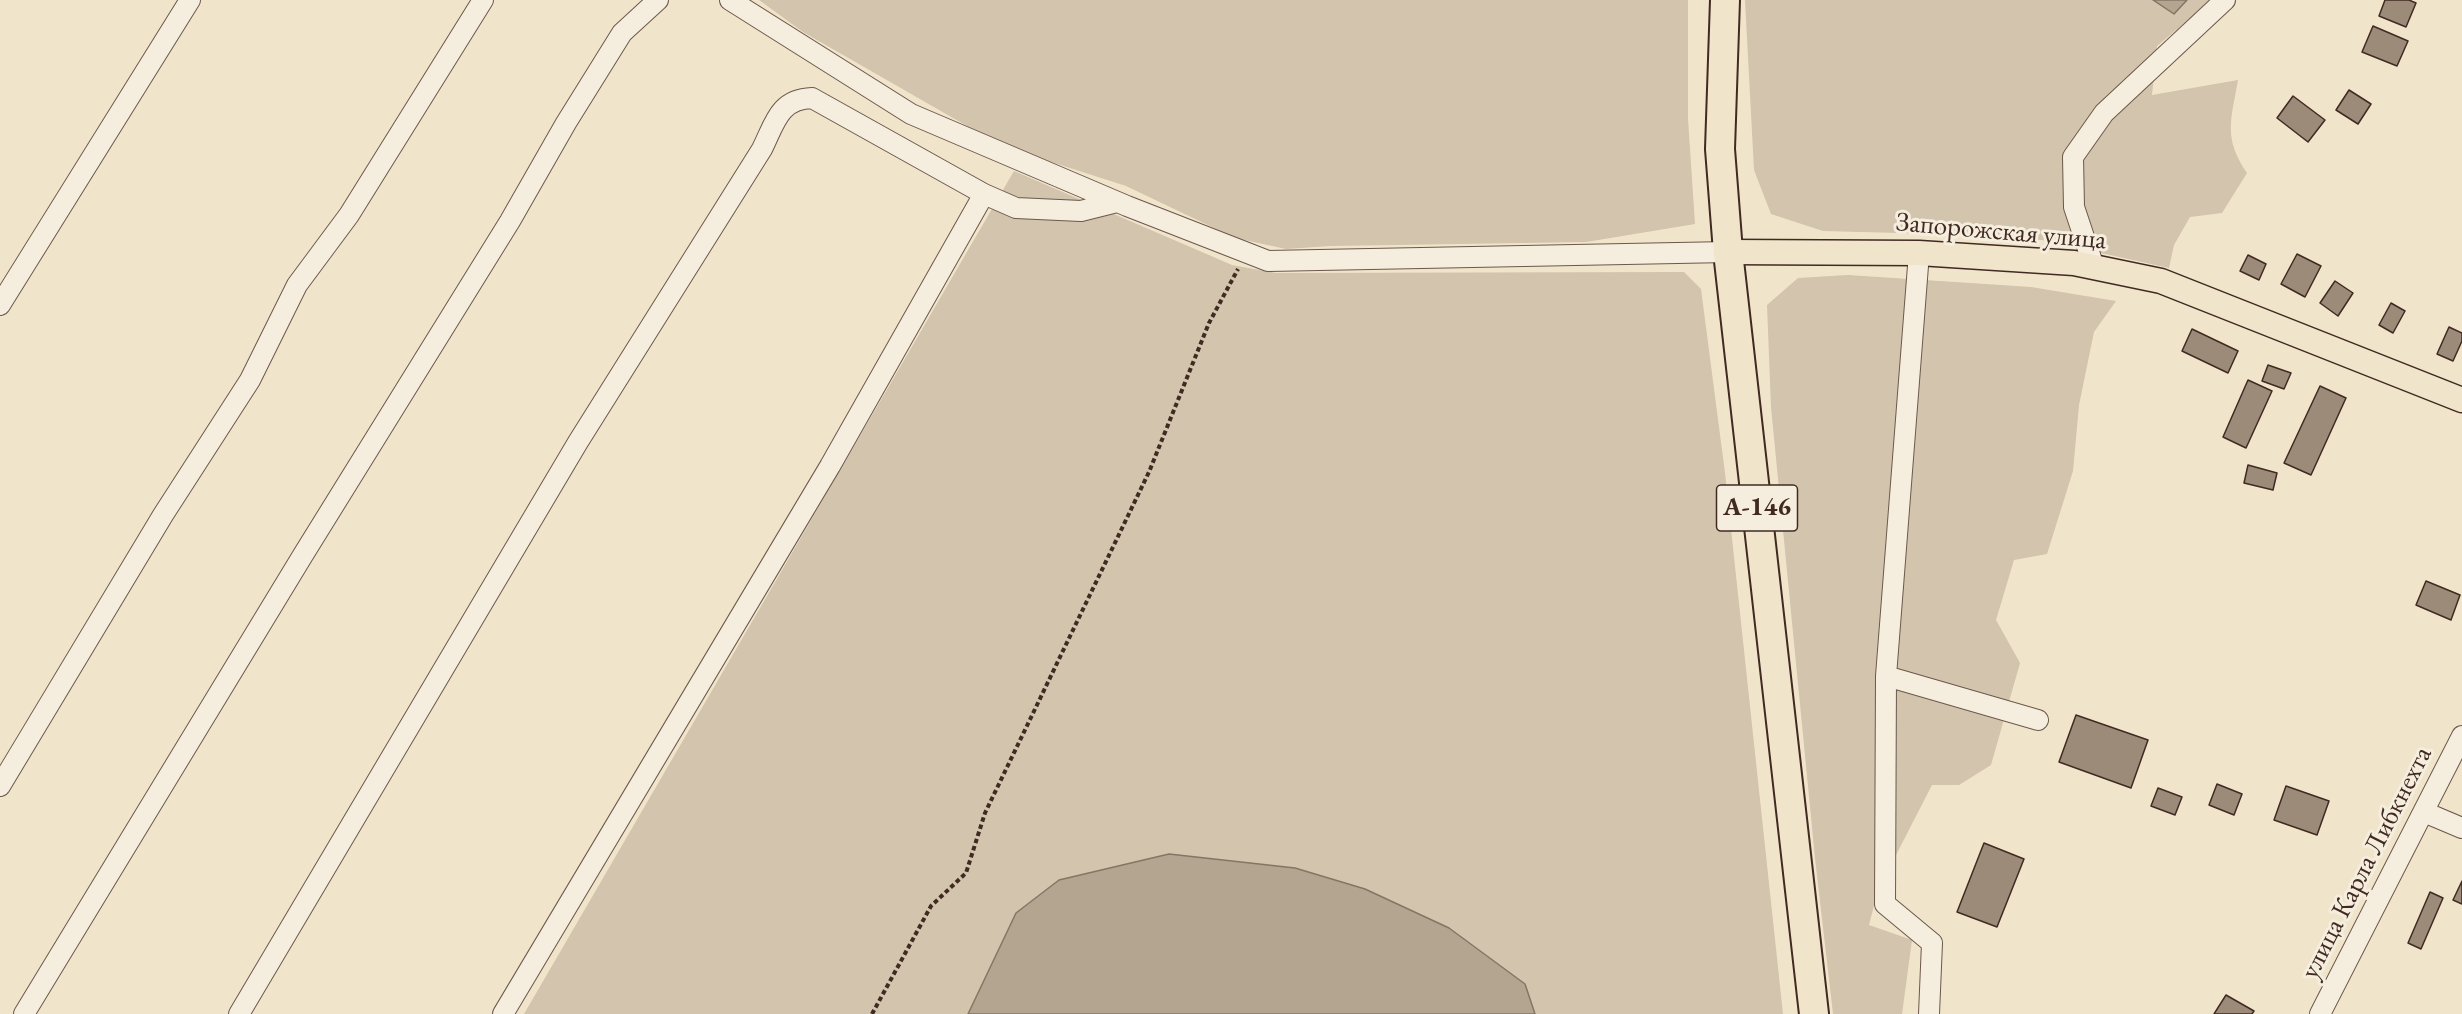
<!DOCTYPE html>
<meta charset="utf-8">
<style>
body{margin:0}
canvas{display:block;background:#f0e4ca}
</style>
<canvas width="2462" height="1014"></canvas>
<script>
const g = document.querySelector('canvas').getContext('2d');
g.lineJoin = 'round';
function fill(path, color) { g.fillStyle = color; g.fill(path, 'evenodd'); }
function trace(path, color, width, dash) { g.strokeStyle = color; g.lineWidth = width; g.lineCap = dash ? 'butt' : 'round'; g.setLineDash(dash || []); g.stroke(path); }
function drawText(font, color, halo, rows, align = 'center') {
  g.font = font + ' "EB Garamond",serif'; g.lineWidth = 6; g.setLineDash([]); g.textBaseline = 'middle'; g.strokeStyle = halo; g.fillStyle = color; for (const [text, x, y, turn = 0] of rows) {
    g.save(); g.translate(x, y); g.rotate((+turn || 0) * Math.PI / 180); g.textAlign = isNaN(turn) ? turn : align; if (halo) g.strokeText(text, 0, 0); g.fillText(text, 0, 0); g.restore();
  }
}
fill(new Path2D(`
 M 759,0 L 1688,0 L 1688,119 L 1695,224 L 1586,242 L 1330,246 L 1286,249 L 1235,238 L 1126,186 L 1042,159 L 981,134 L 803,32 Z
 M 1745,0 L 2212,0 L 2157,46 L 2152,95 L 2238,80 C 2231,120 2223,138 2247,173 L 2222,213 L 2190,217 L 2174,245 L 2169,268 L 2042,240 L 1937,234 L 1823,231 L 1771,214 L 1754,170 Z
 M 1014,171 L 1232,265 L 1276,273 L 1684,272 L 1701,289 L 1725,473 L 1783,1014 L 1535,1014 L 1525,984 L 1449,928 L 1016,913 L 968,1014 L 524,1014 Z
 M 1848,275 L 2031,287 L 2116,301 L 2094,332 L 2079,405 L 2073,471 L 2047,554 L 2014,560 L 1996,620 L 2020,663 L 1991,765 L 1959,785 L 1932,785 L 1878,890 L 1869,925 L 1912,940 L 1902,1014 L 1833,1014 L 1815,858 L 1771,407 L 1767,305 L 1798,278 Z`), '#d2c4ad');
const water = new Path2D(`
 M 2153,0 L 2187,0 L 2174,14 Z
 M 1169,854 L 1295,868 L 1365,889 L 1449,928 L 1525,984 L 1535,1014 L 968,1014 L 1016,913 L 1059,880 Z`);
fill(water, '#b4a591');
trace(water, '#867465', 1.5);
const building = new Path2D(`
 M 2385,0 L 2409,0 L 2416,3 L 2406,27 L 2379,16 Z
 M 2373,26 L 2408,41 L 2397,66 L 2362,52 Z
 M 2349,90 L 2371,104 L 2358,124 L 2336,110 Z
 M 2293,96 L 2325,120 L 2308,142 L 2277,118 Z
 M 2297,254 L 2321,266 L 2305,297 L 2281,284 Z
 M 2248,255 L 2266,264 L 2259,280 L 2240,271 Z
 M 2335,281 L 2353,293 L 2338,316 L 2320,303 Z
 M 2391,303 L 2405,311 L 2393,333 L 2379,325 Z
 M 2449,327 L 2462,333 L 2462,341 L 2453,361 L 2437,354 Z
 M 2192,329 L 2238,351 L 2228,373 L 2182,351 Z
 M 2268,365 L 2291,373 L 2284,389 L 2262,381 Z
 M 2248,380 L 2272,391 L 2246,448 L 2223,437 Z
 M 2320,386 L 2346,398 L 2311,475 L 2284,463 Z
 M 2248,465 L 2277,473 L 2273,490 L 2244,483 Z
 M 2426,581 L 2460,595 L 2451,620 L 2416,605 Z
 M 2076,715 L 2148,740 L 2131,788 L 2059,762 Z
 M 2217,784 L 2242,794 L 2234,815 L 2209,805 Z
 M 2286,786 L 2329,801 L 2317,835 L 2274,820 Z
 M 2158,788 L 2182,797 L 2175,815 L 2151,806 Z
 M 1984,843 L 2024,859 L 1997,927 L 1957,912 Z
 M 2462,881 L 2462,904 L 2453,900 Z
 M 2430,892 L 2443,898 L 2421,949 L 2408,943 Z
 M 2226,995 L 2254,1011 L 2252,1014 L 2214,1014 Z`);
fill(building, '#9c8b79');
trace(building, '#402a22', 1.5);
const minor = new Path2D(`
 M 730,0 L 911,114 L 1127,206 L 1268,261 L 1728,252
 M 1919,253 L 1886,676 L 1885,904 L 1932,943 L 1929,1014
 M 2094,267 L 2074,207 L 2073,157 L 2104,113 L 2225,0
 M 0,305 L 190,0
 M 1886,676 L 2038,720
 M 0,786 L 163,515 L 250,380 L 297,285 L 349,215 L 483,0
 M 2424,812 L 2462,828
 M 24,1014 L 303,555 L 510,221 L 566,123 L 622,33 L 658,0
 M 239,1014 L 578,442 L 762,149 C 775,123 779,99 812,98 L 984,194 L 1016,208 L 1081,211 L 1117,202
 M 503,1014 L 830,466 L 984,194
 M 2320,1014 L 2462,736`);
const major = new Path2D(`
 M 1728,252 L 1919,253 L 2074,263 L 2161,281 L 2462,400`);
const highway = new Path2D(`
 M 1725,0 L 1720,149 L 1728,252 L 1814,1014`);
trace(minor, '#6c584c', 22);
trace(major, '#402a22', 27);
trace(highway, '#402a22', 32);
trace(new Path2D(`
 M 872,1014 L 931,906 L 966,873 L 985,813 L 1149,472 L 1209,323 L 1238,269`), '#402a22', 4, [4.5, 3]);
trace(minor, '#f5eddd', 20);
trace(major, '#f0e4ca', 24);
trace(highway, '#f0e4ca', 28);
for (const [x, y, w] of [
 [1757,508,81]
]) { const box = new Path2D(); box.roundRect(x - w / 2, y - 23, w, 46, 4.5); g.fillStyle = '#f5eddd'; g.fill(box); trace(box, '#402a22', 1.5); }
drawText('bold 26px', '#402a22', null, [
 ["А-146",1757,508]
]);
drawText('27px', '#402a22', '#f5eddd', [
 ["Запорожская улица",2001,232,5],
 ["улица Карла Либкнехта",2367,863,-63]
]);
</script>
